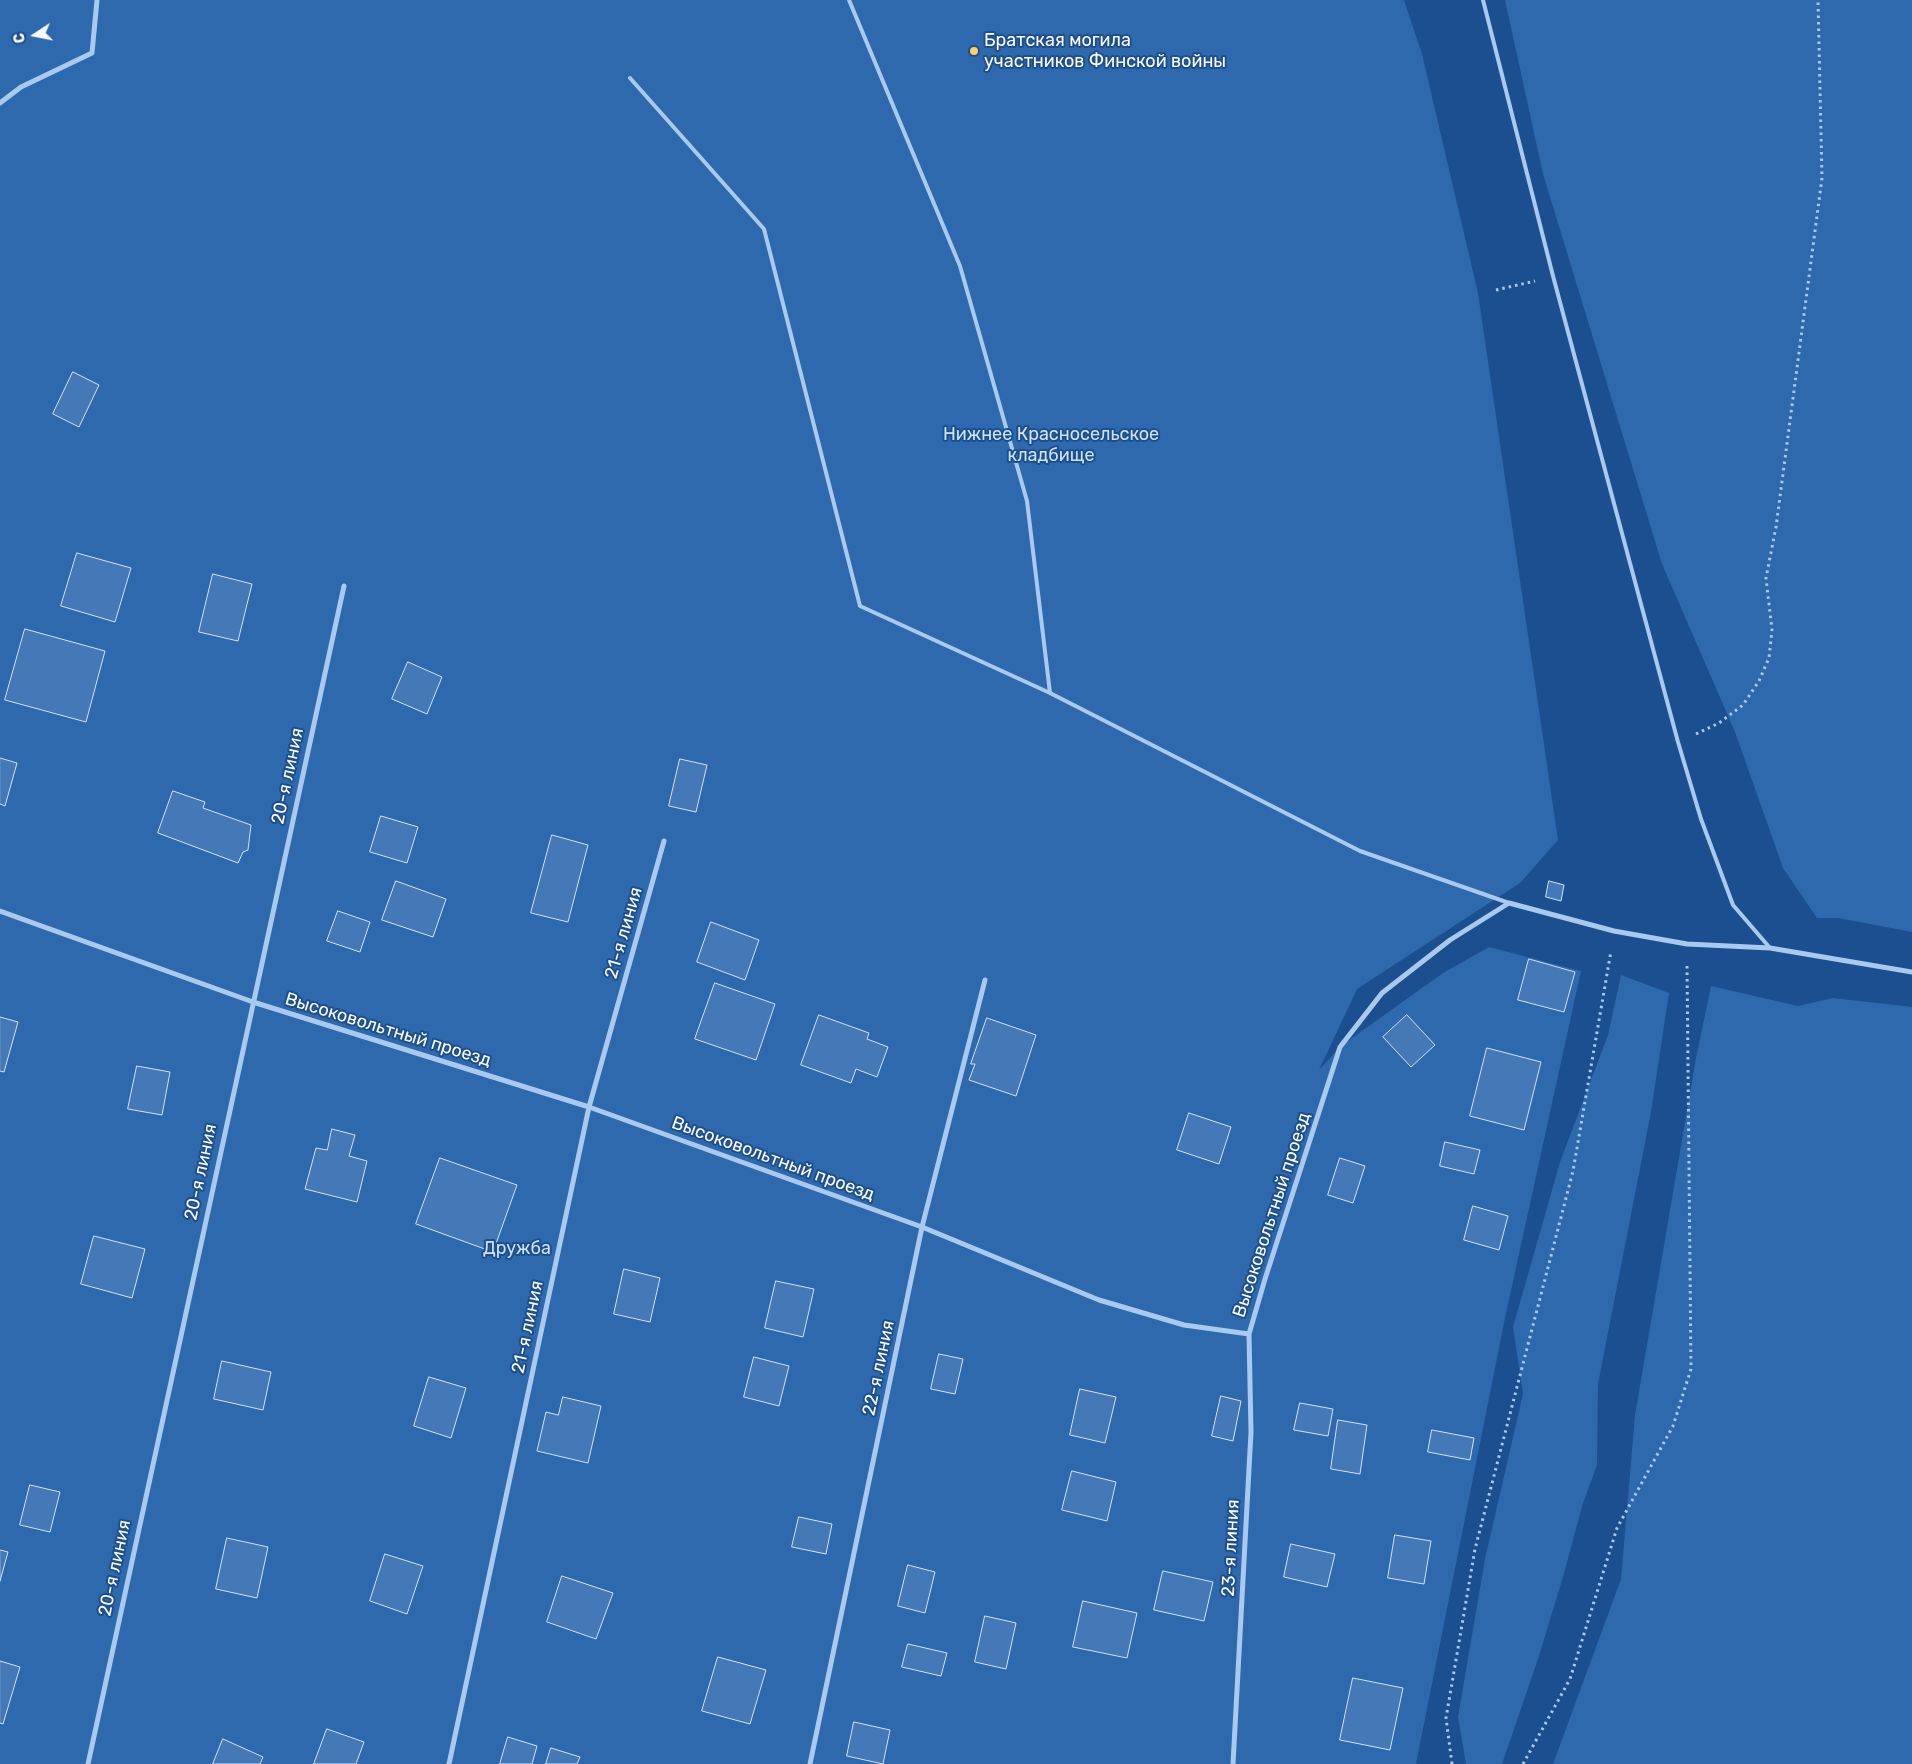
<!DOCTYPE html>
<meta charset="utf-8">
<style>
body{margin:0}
#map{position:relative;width:1912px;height:1764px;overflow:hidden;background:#1b4f8f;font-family:Rubik,sans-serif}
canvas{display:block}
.north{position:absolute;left:10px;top:10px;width:50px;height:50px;-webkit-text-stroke:4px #1b4f8f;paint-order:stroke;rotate:259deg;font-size:14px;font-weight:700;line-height:20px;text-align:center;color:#fff}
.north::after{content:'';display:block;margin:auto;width:18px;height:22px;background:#fff;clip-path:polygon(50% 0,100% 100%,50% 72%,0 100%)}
</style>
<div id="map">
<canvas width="1912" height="1764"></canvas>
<div class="north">С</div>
</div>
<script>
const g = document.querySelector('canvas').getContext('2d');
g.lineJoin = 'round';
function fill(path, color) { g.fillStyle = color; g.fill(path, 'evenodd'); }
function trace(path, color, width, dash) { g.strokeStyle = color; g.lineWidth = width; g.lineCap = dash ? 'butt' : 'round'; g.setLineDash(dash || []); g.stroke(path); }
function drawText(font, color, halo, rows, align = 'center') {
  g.font = font + ' Rubik,sans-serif'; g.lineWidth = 4; g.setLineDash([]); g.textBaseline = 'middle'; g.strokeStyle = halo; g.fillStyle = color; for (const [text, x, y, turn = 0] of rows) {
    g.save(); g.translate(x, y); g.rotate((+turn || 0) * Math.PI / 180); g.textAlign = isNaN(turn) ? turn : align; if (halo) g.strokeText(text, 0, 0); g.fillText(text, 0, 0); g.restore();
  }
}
fill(new Path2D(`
 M 0,0 L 1404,0 L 1422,54 L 1478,293 L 1558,840 L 1520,883 L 1357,989 L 1319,1070 L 1340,1047 L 1366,1028 L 1443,973 L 1489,947 L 1581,971 L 1505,1318 L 1416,1764 L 0,1764 Z
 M 1505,0 L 1912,0 L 1912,932 L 1838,918 L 1817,918 L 1783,868 L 1735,732 L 1662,564 L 1543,174 Z
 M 1621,975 L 1669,993 L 1651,1112 L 1598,1384 L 1597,1465 L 1583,1503 L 1563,1577 L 1538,1659 L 1502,1764 L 1466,1764 L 1458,1717 L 1485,1559 L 1523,1394 L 1513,1327 L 1560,1162 L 1608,1035 Z
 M 1711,986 L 1798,1006 L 1833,998 L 1912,1007 L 1912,1764 L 1553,1764 L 1621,1579 L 1635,1415 L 1696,1058 Z`), '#2e69ad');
const building = new Path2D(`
 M 73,372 L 99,385 L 79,427 L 53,414 Z
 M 77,553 L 131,568 L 115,622 L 61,606 Z
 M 213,574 L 252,584 L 238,641 L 199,632 Z
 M 25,629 L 105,651 L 86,722 L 5,700 Z
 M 408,662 L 442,677 L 427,714 L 392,699 Z
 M 0,758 L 17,763 L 5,806 L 0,804 Z
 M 680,759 L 707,765 L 696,812 L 669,806 Z
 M 173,791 L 205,802 L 203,808 L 251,825 L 248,850 L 243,852 L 238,863 L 158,833 Z
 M 381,816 L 418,827 L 407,863 L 370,852 Z
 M 552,835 L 588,845 L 568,922 L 531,913 Z
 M 396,881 L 446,899 L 433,937 L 382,920 Z
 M 1549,881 L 1564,885 L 1561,901 L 1546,897 Z
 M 338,911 L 370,922 L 360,952 L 327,941 Z
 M 711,922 L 759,940 L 745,980 L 697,962 Z
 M 1529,959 L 1575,972 L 1564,1012 L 1518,1000 Z
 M 715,983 L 775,1004 L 756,1060 L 695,1039 Z
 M 819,1015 L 869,1033 L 867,1039 L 888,1047 L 877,1077 L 856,1069 L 851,1083 L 801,1065 Z
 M 1407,1015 L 1435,1045 L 1411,1067 L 1383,1037 Z
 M 0,1017 L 18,1022 L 4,1072 L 0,1071 Z
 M 987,1018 L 1036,1035 L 1016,1096 L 969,1080 L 975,1064 L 971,1064 Z
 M 1487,1048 L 1541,1062 L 1524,1130 L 1470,1116 Z
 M 137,1066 L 170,1072 L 162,1115 L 128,1109 Z
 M 1189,1113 L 1231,1127 L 1219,1164 L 1177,1150 Z
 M 332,1129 L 355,1135 L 349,1156 L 367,1161 L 357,1202 L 305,1189 L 316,1148 L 327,1150 Z
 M 1445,1142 L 1480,1150 L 1474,1174 L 1440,1166 Z
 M 440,1158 L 517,1185 L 493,1252 L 416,1224 Z
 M 1340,1158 L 1365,1166 L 1353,1203 L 1328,1195 Z
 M 1473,1206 L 1508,1216 L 1499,1250 L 1464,1240 Z
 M 94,1236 L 145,1249 L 132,1298 L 81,1284 Z
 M 624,1269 L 660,1278 L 650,1322 L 614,1314 Z
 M 776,1281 L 814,1289 L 803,1337 L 765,1328 Z
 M 939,1354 L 963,1359 L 955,1394 L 931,1389 Z
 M 754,1357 L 789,1366 L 779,1406 L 744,1397 Z
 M 222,1361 L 271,1372 L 263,1410 L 214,1399 Z
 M 429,1377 L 466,1388 L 451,1438 L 414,1426 Z
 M 1080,1389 L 1116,1397 L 1105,1443 L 1070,1435 Z
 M 1221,1396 L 1241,1401 L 1233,1441 L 1212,1436 Z
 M 563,1397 L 601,1406 L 588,1463 L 537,1451 L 546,1412 L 558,1415 Z
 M 1300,1403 L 1333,1409 L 1328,1436 L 1294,1430 Z
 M 1338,1420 L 1367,1425 L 1360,1474 L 1331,1469 Z
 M 1432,1430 L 1474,1438 L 1470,1460 L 1428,1452 Z
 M 1072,1471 L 1116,1482 L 1107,1521 L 1062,1510 Z
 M 30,1485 L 60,1492 L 50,1532 L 20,1525 Z
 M 799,1517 L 832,1524 L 826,1554 L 792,1547 Z
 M 1395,1535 L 1431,1541 L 1424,1584 L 1388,1578 Z
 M 227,1538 L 268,1547 L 257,1598 L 216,1589 Z
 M 1291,1544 L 1335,1554 L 1327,1587 L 1284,1577 Z
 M 0,1550 L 8,1552 L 0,1581 Z
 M 385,1554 L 423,1566 L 407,1614 L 370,1601 Z
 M 908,1565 L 935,1572 L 925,1613 L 898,1606 Z
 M 1163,1571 L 1213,1582 L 1204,1621 L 1154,1610 Z
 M 562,1576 L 613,1593 L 596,1639 L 547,1622 Z
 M 1083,1601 L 1137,1613 L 1127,1658 L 1073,1647 Z
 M 985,1616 L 1016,1623 L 1006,1669 L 975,1662 Z
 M 908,1644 L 947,1653 L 941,1676 L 902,1667 Z
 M 718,1657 L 766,1670 L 750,1724 L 702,1711 Z
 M 0,1661 L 20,1667 L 3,1724 L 0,1723 Z
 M 1353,1678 L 1403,1688 L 1390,1750 L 1340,1740 Z
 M 854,1722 L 890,1730 L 883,1764 L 847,1756 Z
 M 327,1729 L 364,1742 L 356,1764 L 314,1764 Z
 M 508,1737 L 537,1746 L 532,1764 L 500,1764 Z
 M 223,1739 L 263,1757 L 260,1764 L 213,1764 Z
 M 551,1748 L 580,1757 L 577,1764 L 546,1764 Z`);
fill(building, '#4478b7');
trace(building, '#cfe3fa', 1);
trace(new Path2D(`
 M 1496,290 L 1535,281
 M 1696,734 L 1719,723 L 1743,705 L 1759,681 L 1769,658 L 1772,630 L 1766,578 L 1776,527 L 1822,178 L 1818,0
 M 1452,1764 L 1446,1718 L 1475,1549 L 1573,1171 L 1611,951
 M 1523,1764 L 1570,1679 L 1617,1528 L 1673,1426 L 1691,1369 L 1687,965`), '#a9c9ee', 3, [2.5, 4]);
trace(new Path2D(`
 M 849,0 L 960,266 L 1027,501 L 1050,693
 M 1483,0 L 1553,276 L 1678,742 L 1701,819 L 1733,905 L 1770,948
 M 630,78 L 764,229 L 860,606 L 1050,693 L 1360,851 L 1509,903`), '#a9c9ee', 4);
trace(new Path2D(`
 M 0,103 L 21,87 L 92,53 L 97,0
 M 0,911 L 253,1002 L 589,1107 L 922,1227 L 1099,1300 L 1184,1325 L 1249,1334
 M 88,1764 L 344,586
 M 449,1764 L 589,1107 L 664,841
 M 810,1764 L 922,1227 L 985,980
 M 1233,1764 L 1251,1432 L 1249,1334 L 1265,1279 L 1340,1047 L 1382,993 L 1450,940 L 1509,903 L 1614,931 L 1687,944 L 1770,948 L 1912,972`), '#a9c9ee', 5);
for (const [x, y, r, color] of [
 [974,51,5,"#ffd166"]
]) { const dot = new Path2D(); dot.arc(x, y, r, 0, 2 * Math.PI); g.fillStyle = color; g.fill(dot); trace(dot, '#1b4f8f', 2); }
drawText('18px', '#fff', '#1b4f8f', [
 ["Братская могила",984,41],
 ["участников Финской войны",984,62]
], 'left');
drawText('18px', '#cfe3fa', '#1b4f8f', [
 ["Нижнее Красносельское",1051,435],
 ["кладбище",1051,456],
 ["Дружба",517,1249]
]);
drawText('18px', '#fff', '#1b4f8f', [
 ["20-я линия",288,776,-78],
 ["21-я линия",624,933,-74],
 ["Высоковольтный проезд",388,1030,17],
 ["Высоковольтный проезд",773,1159,20],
 ["20-я линия",201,1172,-78],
 ["Высоковольтный проезд",1272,1215,-72],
 ["21-я линия",528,1327,-78],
 ["22-я линия",879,1368,-78],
 ["23-я линия",1231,1548,-87],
 ["20-я линия",115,1568,-78]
]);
</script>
